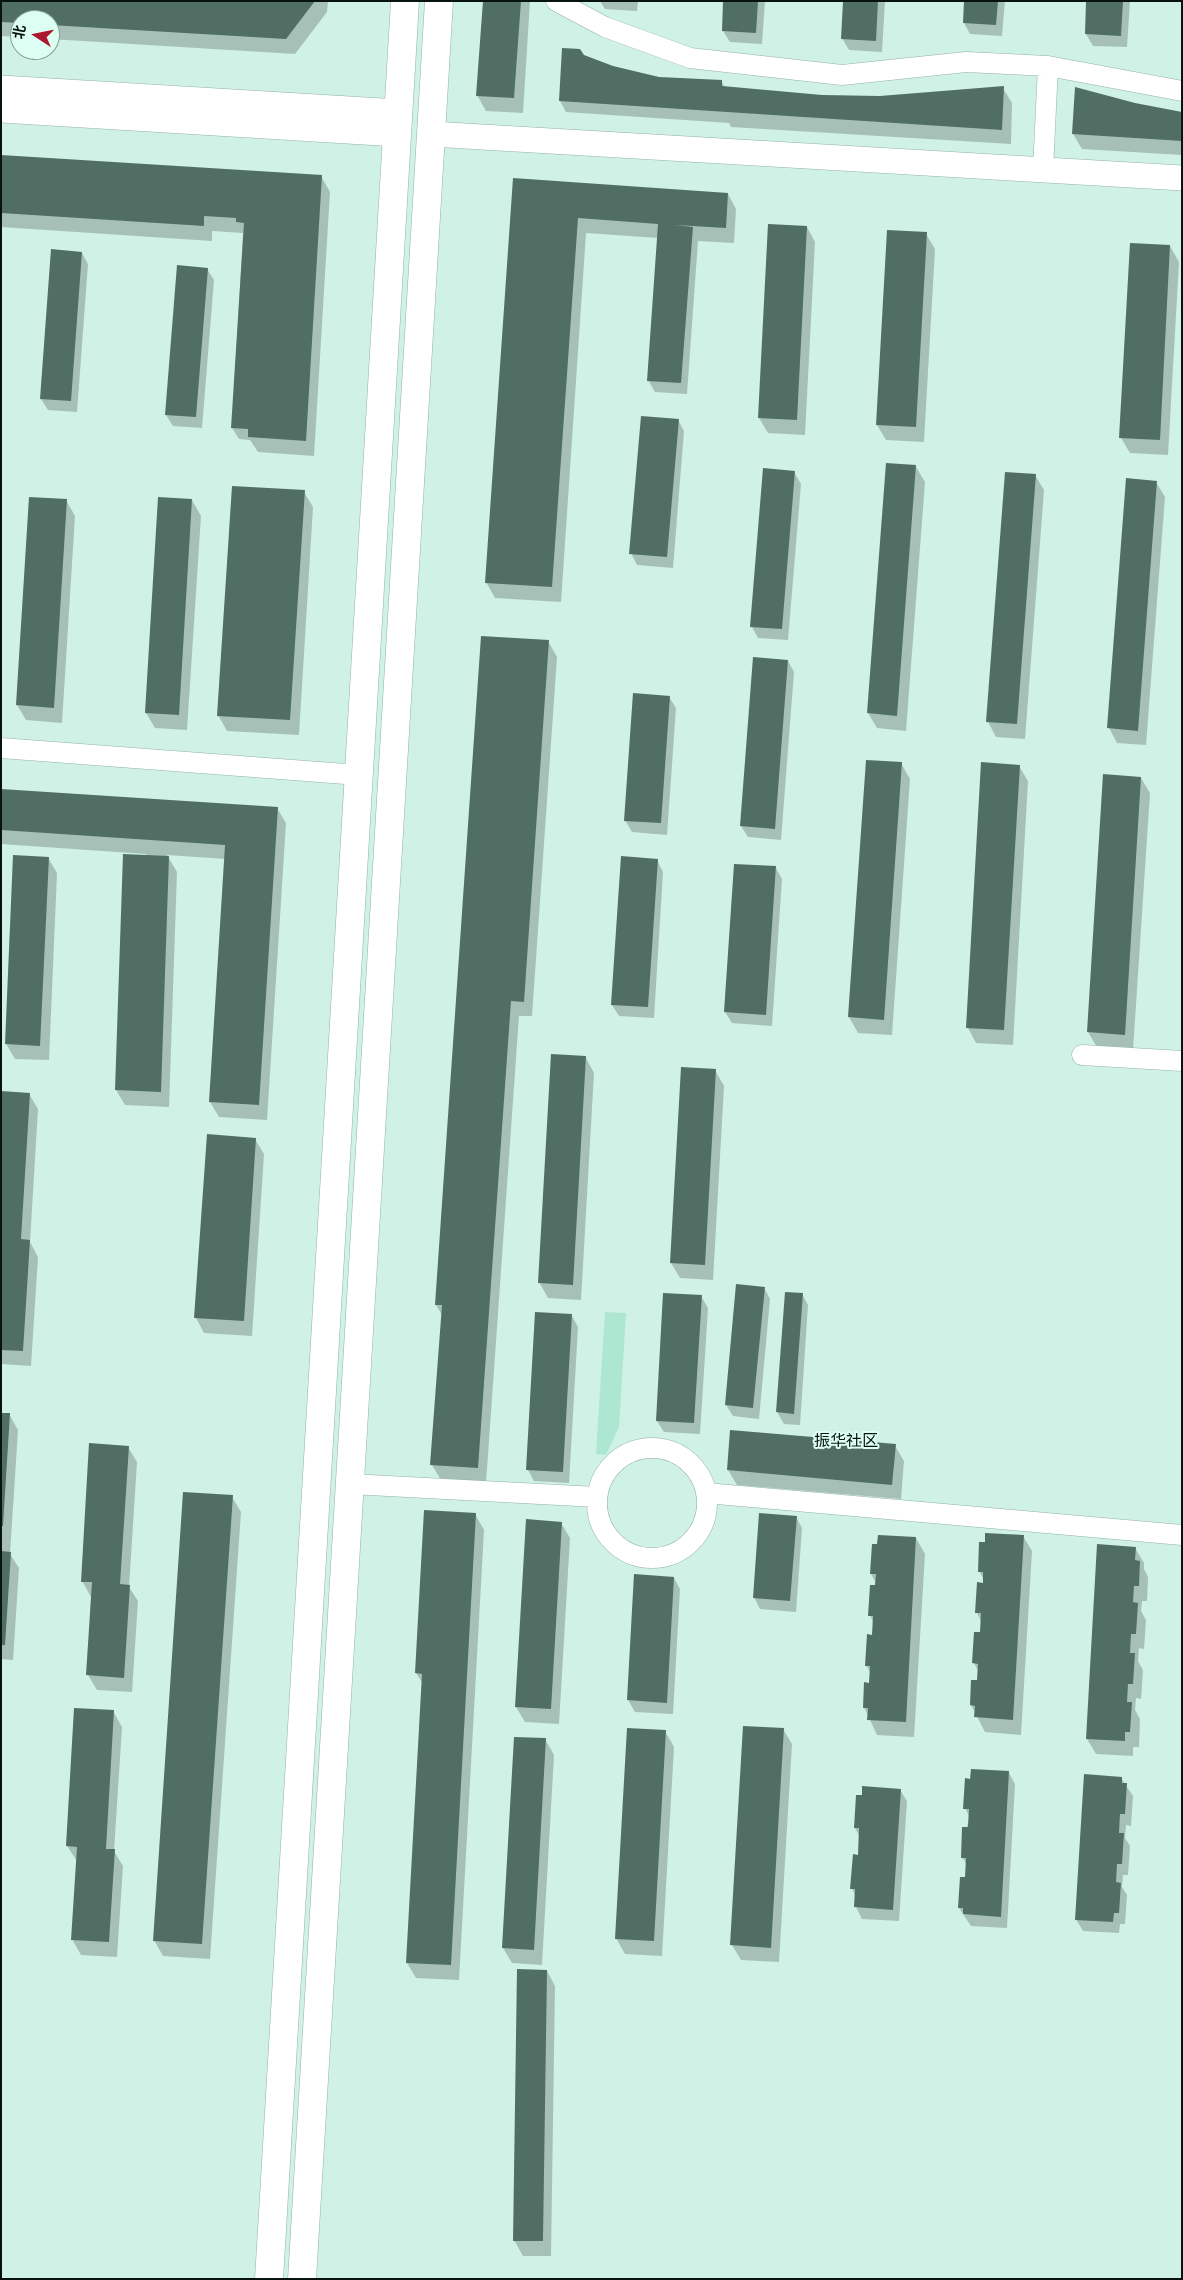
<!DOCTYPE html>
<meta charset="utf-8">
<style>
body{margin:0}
#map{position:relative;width:1183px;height:2280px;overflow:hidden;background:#d0f1e5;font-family:Overpass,"Noto Sans SC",sans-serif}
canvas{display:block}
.frame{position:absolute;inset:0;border:2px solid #07130f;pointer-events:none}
.north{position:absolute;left:10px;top:10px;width:50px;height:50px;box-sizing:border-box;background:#ddfef2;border:1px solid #87a097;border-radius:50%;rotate:281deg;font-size:14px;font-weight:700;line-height:20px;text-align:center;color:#07130f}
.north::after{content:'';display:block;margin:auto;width:18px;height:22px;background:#ac162e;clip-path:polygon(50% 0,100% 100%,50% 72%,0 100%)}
</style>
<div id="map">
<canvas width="1183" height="2280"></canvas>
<div class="frame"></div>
<div class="north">北</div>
</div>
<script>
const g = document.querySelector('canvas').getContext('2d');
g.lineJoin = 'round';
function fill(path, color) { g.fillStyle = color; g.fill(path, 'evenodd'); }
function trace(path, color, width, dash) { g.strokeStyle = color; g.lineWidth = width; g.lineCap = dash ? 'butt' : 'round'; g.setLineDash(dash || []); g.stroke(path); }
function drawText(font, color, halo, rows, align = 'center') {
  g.font = font + ' Overpass,"Noto Sans SC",sans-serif'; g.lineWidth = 4; g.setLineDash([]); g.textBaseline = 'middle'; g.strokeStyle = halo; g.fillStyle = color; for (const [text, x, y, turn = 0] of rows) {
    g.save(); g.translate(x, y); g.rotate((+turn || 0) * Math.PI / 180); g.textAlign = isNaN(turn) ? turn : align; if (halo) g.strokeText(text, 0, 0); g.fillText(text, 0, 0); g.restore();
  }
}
fill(new Path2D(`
 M 605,1312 L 626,1313 L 619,1427 L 606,1455 L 596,1454 Z`), '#ade6d1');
fill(new Path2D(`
 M 1,1 L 328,1 L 327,12 L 295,54 L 50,39 L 50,20 L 20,20 L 20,37 L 1,36 Z
 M 484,1 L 530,1 L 523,113 L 486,111 L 477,95 Z
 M 600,1 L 638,1 L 637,11 L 605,9 Z
 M 725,1 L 765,1 L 762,44 L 730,42 L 723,31 Z
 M 844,1 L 885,1 L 882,52 L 849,50 L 842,38 Z
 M 965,1 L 1005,1 L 1002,36 L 970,34 L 964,23 Z
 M 1088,1 L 1130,1 L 1127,47 L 1093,46 L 1086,34 Z
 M 584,56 L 613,67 L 658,78 L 721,81 L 725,87 L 822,96 L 880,97 L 1003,88 L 1012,103 L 1011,144 L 731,127 L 729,123 L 566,112 L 560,101 Z
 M 1135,104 L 1182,114 L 1182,155 L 1082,149 L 1073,134 Z
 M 1,157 L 321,176 L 330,192 L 314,456 L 258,452 L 250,440 L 239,439 L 232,428 L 243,233 L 212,231 L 212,241 L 1,227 Z
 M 514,180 L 728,194 L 736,209 L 734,243 L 698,241 L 687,394 L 655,392 L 648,380 L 658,238 L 586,233 L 561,602 L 495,598 L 486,582 Z
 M 770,225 L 807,227 L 815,242 L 805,435 L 768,433 L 759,418 Z
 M 926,234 L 935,249 L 924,442 L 886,440 L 877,425 Z
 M 1170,246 L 1179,262 L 1168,455 L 1130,453 L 1121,438 Z
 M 82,253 L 88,264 L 77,412 L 48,410 L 41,399 Z
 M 207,269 L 214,280 L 202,428 L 173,426 L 166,415 Z
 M 678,420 L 684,431 L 673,568 L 637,565 L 631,553 Z
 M 887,464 L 916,467 L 925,482 L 906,731 L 877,728 L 868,713 Z
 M 794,472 L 801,484 L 788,640 L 758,638 L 752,627 Z
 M 1035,475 L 1044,490 L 1025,739 L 996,737 L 988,722 Z
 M 1156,482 L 1165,497 L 1146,745 L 1117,743 L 1109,728 Z
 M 304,492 L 313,507 L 299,735 L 227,731 L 218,715 Z
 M 30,498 L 66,500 L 75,516 L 62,723 L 26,720 L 17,705 Z
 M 192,500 L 201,516 L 187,730 L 155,728 L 146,713 Z
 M 548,641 L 557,657 L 532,1016 L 519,1016 L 486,1483 L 441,1480 L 432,1465 L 442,1315 L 436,1305 Z
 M 788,661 L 794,672 L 781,840 L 748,837 L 741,826 Z
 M 669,697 L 676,708 L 667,835 L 632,832 L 625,820 Z
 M 867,761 L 901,763 L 910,779 L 892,1035 L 858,1033 L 849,1017 Z
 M 1019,766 L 1028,781 L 1013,1045 L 976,1043 L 968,1028 Z
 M 1141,778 L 1150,793 L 1133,1050 L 1097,1047 L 1088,1032 Z
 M 1,790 L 277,808 L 286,823 L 267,1120 L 219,1117 L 210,1102 L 226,859 L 167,855 L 177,872 L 169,1107 L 125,1105 L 116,1090 L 125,855 L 146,856 L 146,854 L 1,844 Z
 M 48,858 L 57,873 L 49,1060 L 15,1059 L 6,1044 Z
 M 657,860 L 663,872 L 654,1018 L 619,1016 L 612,1005 Z
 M 776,868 L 782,879 L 772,1026 L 732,1023 L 725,1012 Z
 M 586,1058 L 594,1073 L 581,1300 L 548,1298 L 539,1282 Z
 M 715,1070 L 724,1086 L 713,1280 L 680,1278 L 671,1263 Z
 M 1,1092 L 29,1094 L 38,1109 L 30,1242 L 38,1257 L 31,1366 L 1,1364 Z
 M 255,1139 L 264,1154 L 252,1336 L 204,1333 L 196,1318 Z
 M 764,1288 L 770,1299 L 759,1419 L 733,1416 L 726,1405 Z
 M 802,1294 L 808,1305 L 800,1425 L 784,1424 L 777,1412 Z
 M 701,1296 L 708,1308 L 700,1434 L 664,1432 L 657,1421 Z
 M 572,1316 L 578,1327 L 569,1483 L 534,1481 L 528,1470 Z
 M 1,1414 L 9,1414 L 18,1430 L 10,1554 L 19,1568 L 13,1660 L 1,1659 Z
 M 895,1446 L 904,1461 L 901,1499 L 737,1485 L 728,1470 Z
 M 128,1447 L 137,1462 L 129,1587 L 138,1601 L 132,1692 L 97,1690 L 88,1675 L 91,1597 L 82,1581 Z
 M 232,1497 L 241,1512 L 210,1959 L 163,1956 L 154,1940 Z
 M 475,1514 L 484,1530 L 459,1980 L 416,1978 L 407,1963 L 423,1684 L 416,1673 Z
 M 796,1517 L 802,1528 L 796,1612 L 760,1609 L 754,1597 Z
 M 527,1521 L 561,1523 L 570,1538 L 559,1724 L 525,1722 L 516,1707 Z
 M 1023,1536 L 1032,1551 L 1021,1735 L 985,1732 L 971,1705 L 978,1682 L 978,1671 L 974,1663 L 981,1634 L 981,1621 L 977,1613 L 979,1584 L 984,1584 L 984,1580 L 979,1571 Z
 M 916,1538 L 925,1554 L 914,1737 L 877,1735 L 864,1707 L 871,1684 L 871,1674 L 866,1665 L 874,1624 L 870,1615 L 876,1583 L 871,1574 Z
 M 1135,1548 L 1144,1563 L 1144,1569 L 1148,1577 L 1147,1601 L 1142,1601 L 1141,1611 L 1146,1620 L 1144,1649 L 1139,1648 L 1138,1661 L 1143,1670 L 1141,1699 L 1136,1698 L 1135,1710 L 1140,1719 L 1139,1747 L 1133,1747 L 1133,1756 L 1096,1754 L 1087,1739 Z
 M 636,1576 L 674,1578 L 680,1589 L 673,1714 L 635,1712 L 628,1700 Z
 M 113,1711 L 122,1727 L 114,1851 L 123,1866 L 117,1957 L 81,1955 L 72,1939 L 77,1861 L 67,1846 Z
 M 783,1729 L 792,1744 L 779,1962 L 741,1960 L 732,1945 Z
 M 665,1731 L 674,1747 L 662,1956 L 625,1954 L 616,1938 Z
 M 515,1738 L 545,1739 L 554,1755 L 542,1965 L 512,1963 L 503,1948 Z
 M 1009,1773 L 1015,1784 L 1007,1928 L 971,1926 L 959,1908 L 967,1865 L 962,1857 L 969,1816 L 965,1808 Z
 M 1121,1778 L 1133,1796 L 1131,1826 L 1126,1825 L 1125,1838 L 1130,1846 L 1128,1875 L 1123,1875 L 1122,1887 L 1127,1895 L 1125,1924 L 1120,1924 L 1119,1933 L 1083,1931 L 1076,1919 Z
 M 900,1790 L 907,1801 L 899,1921 L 862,1919 L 856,1907 L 856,1897 L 852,1889 L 859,1856 L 860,1837 L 855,1828 Z
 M 547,1971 L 555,1986 L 551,2256 L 523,2256 L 514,2240 Z`), '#0003');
fill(new Path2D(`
 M 1,1 L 315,1 L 286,39 L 50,25 L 50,20 L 20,20 L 20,23 L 1,22 Z
 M 483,1 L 521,1 L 514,98 L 476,96 Z
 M 723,1 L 758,1 L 756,33 L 722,31 Z
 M 843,1 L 878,1 L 876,41 L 841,39 Z
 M 964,1 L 998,1 L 996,25 L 963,23 Z
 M 1086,1 L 1123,1 L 1121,36 L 1085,34 Z
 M 562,48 L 580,49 L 584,55 L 613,66 L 659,77 L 722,80 L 722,86 L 822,95 L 880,96 L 1004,86 L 1002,130 L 559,101 Z
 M 1075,87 L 1135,103 L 1182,112 L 1182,141 L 1072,134 Z
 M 1,155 L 322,175 L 306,441 L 248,437 L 248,429 L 231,428 L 244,223 L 236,222 L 236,218 L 204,216 L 204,226 L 1,213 Z
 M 513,178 L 728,193 L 726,228 L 675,225 L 693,227 L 681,383 L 647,381 L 658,224 L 578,218 L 552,587 L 485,583 Z
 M 768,224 L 807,226 L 797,420 L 758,418 Z
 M 887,230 L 927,232 L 916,427 L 876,425 Z
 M 1130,243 L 1170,245 L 1160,440 L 1119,438 Z
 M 51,249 L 82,252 L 71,401 L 40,399 Z
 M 177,265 L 208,268 L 196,417 L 165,415 Z
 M 641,416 L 679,419 L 667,557 L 629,554 Z
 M 886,463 L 916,465 L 897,716 L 867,713 Z
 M 763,468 L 795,471 L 782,629 L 750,627 Z
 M 1005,472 L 1036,474 L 1017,724 L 986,722 Z
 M 1126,478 L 1157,481 L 1138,731 L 1107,728 Z
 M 232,486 L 305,490 L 290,720 L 217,716 Z
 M 29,497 L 67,499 L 54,708 L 16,705 Z
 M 158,497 L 192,499 L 179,715 L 145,713 Z
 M 481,636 L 549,640 L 524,1002 L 511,1001 L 478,1468 L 430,1465 L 442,1305 L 435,1305 Z
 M 753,657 L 788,660 L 775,829 L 740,826 Z
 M 633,693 L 670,696 L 661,823 L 624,821 Z
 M 866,760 L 902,762 L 884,1020 L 848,1017 Z
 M 981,762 L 1020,765 L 1004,1030 L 966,1028 Z
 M 1103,774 L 1141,777 L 1125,1035 L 1087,1032 Z
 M 1,789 L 278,807 L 259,1105 L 209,1102 L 225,845 L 1,830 Z
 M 123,854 L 169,856 L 161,1092 L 115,1090 Z
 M 13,855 L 49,857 L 40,1046 L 5,1044 Z
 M 621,856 L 658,859 L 648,1007 L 611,1005 Z
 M 734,864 L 776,866 L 766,1015 L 724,1012 Z
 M 551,1054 L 586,1056 L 573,1285 L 538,1283 Z
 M 681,1067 L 716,1069 L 705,1265 L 670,1263 Z
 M 1,1091 L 30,1093 L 21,1239 L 30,1240 L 23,1351 L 1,1350 Z
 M 207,1134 L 256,1138 L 244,1321 L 194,1318 Z
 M 736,1284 L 765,1287 L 753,1408 L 725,1405 Z
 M 785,1292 L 803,1293 L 794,1414 L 776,1412 Z
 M 663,1293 L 702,1295 L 694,1423 L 656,1421 Z
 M 535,1312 L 572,1314 L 563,1472 L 526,1470 Z
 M 1,1413 L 10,1413 L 3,1526 L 1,1526 Z
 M 730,1430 L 896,1444 L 892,1485 L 727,1470 Z
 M 89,1443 L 129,1446 L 120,1584 L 130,1585 L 124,1678 L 86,1675 L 92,1582 L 81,1582 Z
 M 183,1492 L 233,1495 L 202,1944 L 153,1941 Z
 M 424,1510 L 476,1513 L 451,1965 L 406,1963 L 422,1674 L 415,1673 Z
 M 759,1513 L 797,1516 L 790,1601 L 753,1598 Z
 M 526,1519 L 562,1522 L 551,1709 L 515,1707 Z
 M 985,1533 L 1024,1535 L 1013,1720 L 974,1717 L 975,1706 L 970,1705 L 971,1680 L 977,1680 L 978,1664 L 972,1663 L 974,1632 L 980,1632 L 981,1613 L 975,1613 L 977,1582 L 983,1583 L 983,1572 L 978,1572 L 979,1542 L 985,1542 Z
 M 878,1535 L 916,1537 L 906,1722 L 867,1720 L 868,1708 L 863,1708 L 864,1682 L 869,1683 L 870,1666 L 865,1666 L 867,1634 L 872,1635 L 873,1616 L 868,1616 L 870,1585 L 875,1585 L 876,1574 L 870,1574 L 872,1544 L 877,1544 Z
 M 1097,1544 L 1136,1547 L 1135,1560 L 1140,1561 L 1139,1586 L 1134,1586 L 1133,1602 L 1138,1603 L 1136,1634 L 1131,1634 L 1130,1653 L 1135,1653 L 1133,1684 L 1128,1684 L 1127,1702 L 1132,1702 L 1130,1732 L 1125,1732 L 1125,1741 L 1086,1739 Z
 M 1,1551 L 11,1552 L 5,1645 L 1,1645 Z
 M 634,1574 L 674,1577 L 667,1703 L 627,1700 Z
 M 74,1708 L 114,1710 L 106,1849 L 115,1849 L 109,1942 L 71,1940 L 77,1847 L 66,1846 Z
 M 743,1726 L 784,1728 L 771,1948 L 730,1945 Z
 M 627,1728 L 666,1730 L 654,1941 L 615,1939 Z
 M 514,1737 L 546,1738 L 534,1950 L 502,1948 Z
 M 971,1769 L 1009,1771 L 1001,1917 L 963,1914 L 963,1908 L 958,1908 L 960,1877 L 965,1877 L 966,1858 L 961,1858 L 962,1827 L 968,1827 L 969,1809 L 963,1809 L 965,1778 L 970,1779 Z
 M 1084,1774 L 1122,1777 L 1122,1783 L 1127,1783 L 1125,1814 L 1120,1814 L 1119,1833 L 1124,1833 L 1122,1864 L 1117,1864 L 1116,1882 L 1121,1883 L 1119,1913 L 1114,1913 L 1113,1922 L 1075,1920 Z
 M 862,1786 L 901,1789 L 893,1910 L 854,1907 L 855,1889 L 850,1889 L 853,1854 L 858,1855 L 859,1828 L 854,1828 L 856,1795 L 862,1795 Z
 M 517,1969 L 547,1970 L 543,2241 L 513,2241 Z`), '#516e64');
const minor = new Path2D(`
 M 556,1 L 605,27 L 690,58 L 842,75 L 966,62 L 1048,66 L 1182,91
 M 1043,170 L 1048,66
 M 1,748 L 359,775
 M 1082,1055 L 1182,1061
 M597 1503a55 55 0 1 1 110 0a55 55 0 1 1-110 0Z
 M 350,1484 L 597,1497
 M 706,1493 L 1182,1535`);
const tertiary = new Path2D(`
 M 1,88 L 399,112
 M 1,110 L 397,134
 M 431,134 L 1182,178`);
const secondary = new Path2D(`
 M 269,2279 L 405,1
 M 302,2279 L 439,1`);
trace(minor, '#92b2a6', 21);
trace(tertiary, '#92b2a6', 26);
trace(secondary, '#92b2a6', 29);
trace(minor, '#fff', 20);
trace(tertiary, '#fff', 25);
trace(secondary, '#fff', 28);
drawText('16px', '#07130f', '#ddfef2', [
 ["振华社区",846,1443]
]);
</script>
